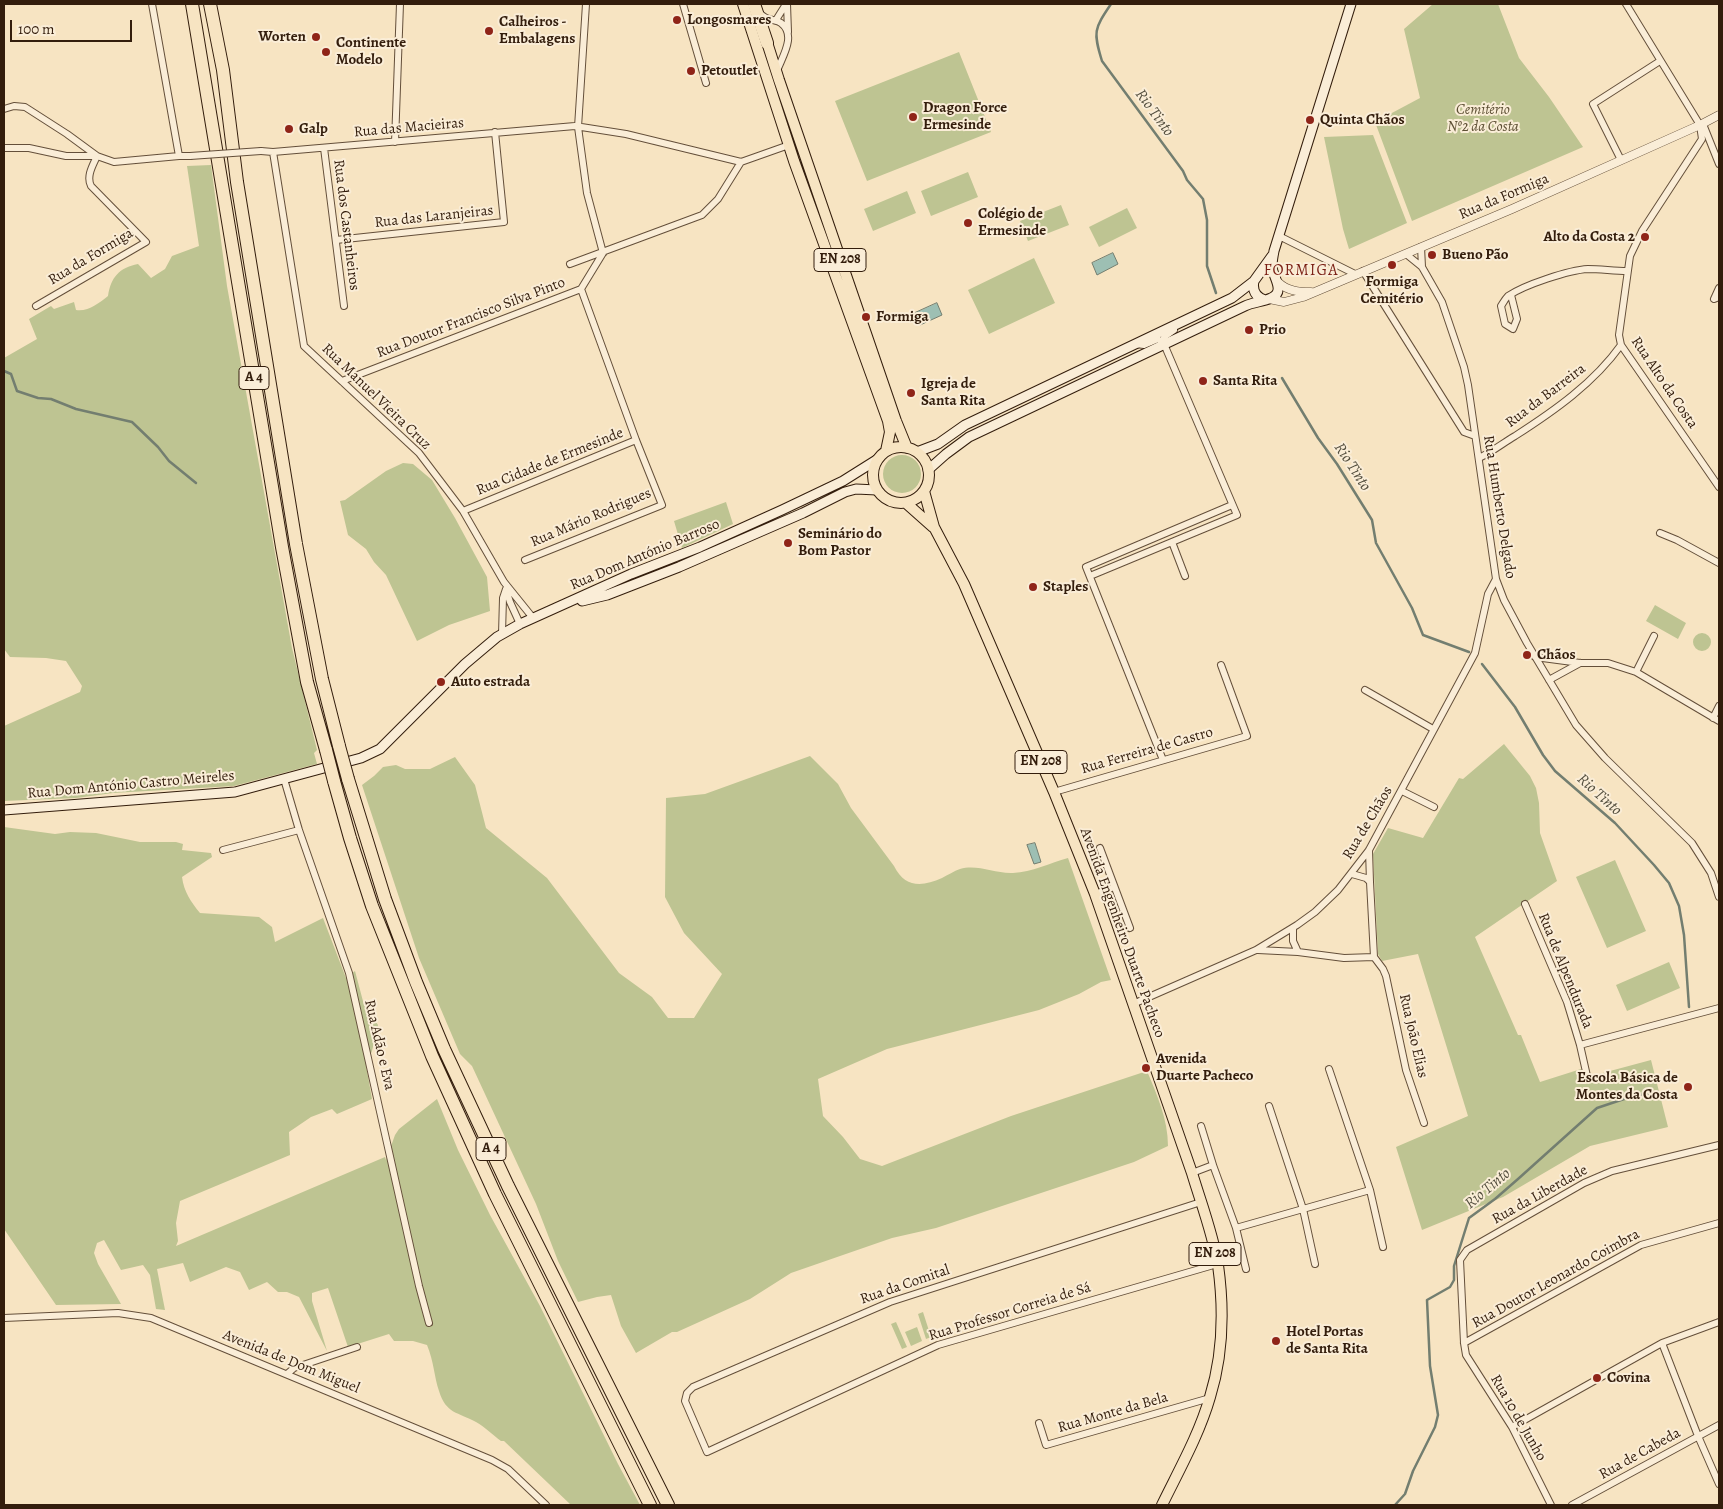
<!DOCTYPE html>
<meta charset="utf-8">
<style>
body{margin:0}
#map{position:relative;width:1723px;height:1509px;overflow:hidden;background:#f7e4c2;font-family:Alegreya,serif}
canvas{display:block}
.frame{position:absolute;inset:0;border:5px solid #331d0c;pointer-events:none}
.scale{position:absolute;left:10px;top:20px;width:122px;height:22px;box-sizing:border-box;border:2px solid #331d0c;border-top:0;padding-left:6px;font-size:15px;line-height:18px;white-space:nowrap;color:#331d0c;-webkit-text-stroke:4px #faedd7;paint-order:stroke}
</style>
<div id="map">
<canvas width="1723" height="1509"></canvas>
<div class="frame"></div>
<div class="scale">100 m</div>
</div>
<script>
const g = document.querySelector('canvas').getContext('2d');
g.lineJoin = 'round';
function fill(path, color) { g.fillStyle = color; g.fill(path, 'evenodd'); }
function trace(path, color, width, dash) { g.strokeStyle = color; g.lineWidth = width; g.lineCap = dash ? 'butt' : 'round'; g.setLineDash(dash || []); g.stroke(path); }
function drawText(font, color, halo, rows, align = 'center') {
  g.font = font + ' Alegreya,serif'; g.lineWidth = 4; g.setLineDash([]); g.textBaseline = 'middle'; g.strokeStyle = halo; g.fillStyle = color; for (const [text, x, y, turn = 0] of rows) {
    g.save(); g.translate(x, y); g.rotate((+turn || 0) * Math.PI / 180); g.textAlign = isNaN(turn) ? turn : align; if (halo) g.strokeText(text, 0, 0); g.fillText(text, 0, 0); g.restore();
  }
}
fill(new Path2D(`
 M 1433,4 L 1498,4 L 1519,58 L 1549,97 L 1583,147 L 1412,221 L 1375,122 L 1420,98 L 1404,29 Z
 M 959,52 L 991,132 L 867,181 L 835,101 Z
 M 1373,135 L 1407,223 L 1349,249 L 1343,229 L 1324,137 Z
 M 211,165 L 227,286 L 292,648 L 317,750 L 314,753 L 317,764 L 234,786 L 113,793 L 76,798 L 4,801 L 4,726 L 80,692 L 82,686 L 66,661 L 46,658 L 10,657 L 4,649 L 4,358 L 37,339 L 29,319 L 51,306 L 54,309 L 74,302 L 76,310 C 88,312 99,303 108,296 C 111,277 119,268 138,264 L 151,278 L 165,269 L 172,256 L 199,246 L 187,166 Z
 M 968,172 L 978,197 L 931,216 L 921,191 Z
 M 907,191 L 916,213 L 873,231 L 864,209 Z
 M 1061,205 L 1069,225 L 1028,241 L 1020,221 Z
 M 1127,208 L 1137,228 L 1099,247 L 1089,227 Z
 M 1034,258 L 1055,303 L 989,334 L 968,290 Z
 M883 474a19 19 0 1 1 38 0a19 19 0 1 1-38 0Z
 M 403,463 L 413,464 L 432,480 L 455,518 L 487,577 L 490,611 L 449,625 L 417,641 L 386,575 L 374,562 L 366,549 L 348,535 L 340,501 L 345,500 L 386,471 Z
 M 726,502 L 733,524 L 682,548 L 674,521 Z
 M 1655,605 L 1686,623 L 1678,639 L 1646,621 Z
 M1693 642a9 9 0 1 1 18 0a9 9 0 1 1-18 0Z
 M 1504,744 L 1530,776 L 1536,788 L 1539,803 L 1540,833 L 1557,881 L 1475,937 L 1518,1035 L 1521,1035 L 1540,1082 L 1581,1069 L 1584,1078 L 1651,1060 L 1668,1127 L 1590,1146 L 1503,1197 L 1422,1230 L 1396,1147 L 1468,1116 L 1418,954 L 1382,961 L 1378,954 L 1373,854 L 1388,828 L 1423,838 L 1459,778 L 1463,779 Z
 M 810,756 L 838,784 L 851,808 L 894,866 C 905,888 922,887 942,878 C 948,875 954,871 960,869 C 978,864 995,874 1013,873 C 1032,872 1050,863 1068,858 L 1111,980 L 1101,982 L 1079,994 L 1039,1010 L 887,1049 L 818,1079 L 823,1116 L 843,1137 L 860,1159 L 882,1166 L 1011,1116 L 1147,1071 C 1157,1095 1168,1119 1168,1146 L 1134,1162 L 936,1228 L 892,1238 L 791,1273 L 750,1299 L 677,1332 L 672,1332 L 636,1353 L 621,1326 L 611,1295 L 597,1297 L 578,1302 L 558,1261 L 536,1204 L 472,1066 L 460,1054 L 419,958 L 362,785 L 374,776 L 383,767 L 396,765 L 405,769 L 430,769 L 455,757 L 475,785 L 486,828 L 547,878 L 619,973 L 652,997 L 668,1018 L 694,1018 L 722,974 L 684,933 L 665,897 L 666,798 L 705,794 Z
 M 4,827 L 55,834 L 70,832 L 96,833 L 140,842 L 176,842 L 183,844 L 182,850 L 211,853 L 212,857 L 182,877 C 184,892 191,902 200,913 L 259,917 L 272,927 L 275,942 L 323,918 L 346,978 L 355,971 L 364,1005 L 378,1025 L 372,1051 L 366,1065 L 372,1099 L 337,1114 L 332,1109 L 311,1117 L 289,1132 L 290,1155 L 180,1201 L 176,1223 L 178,1241 L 176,1246 L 385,1157 L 386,1160 L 395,1135 L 399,1129 L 437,1099 L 458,1150 L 490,1215 L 540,1306 L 618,1464 L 640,1505 L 571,1505 L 504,1441 L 501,1441 C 493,1435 485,1427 476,1422 C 458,1412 446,1414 439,1391 C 434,1376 434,1362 427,1345 L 413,1341 L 394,1341 L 389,1334 L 348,1347 L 328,1288 L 312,1293 L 312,1301 L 327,1351 L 299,1297 L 287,1292 L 278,1292 L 267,1282 L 249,1290 L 240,1272 L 226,1267 L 190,1282 L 183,1263 L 157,1269 L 165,1310 L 156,1309 L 150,1275 L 143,1265 L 121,1270 L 104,1240 L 97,1243 L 94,1253 L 98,1264 L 121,1304 L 56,1305 L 4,1229 Z
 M 1615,860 L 1646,931 L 1607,948 L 1576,877 Z
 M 1669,962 L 1680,988 L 1627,1011 L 1616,985 Z
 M 923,1312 L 931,1337 L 926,1339 L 918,1314 Z
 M 896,1322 L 907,1347 L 902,1349 L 891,1324 Z
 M 917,1327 L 922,1341 L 911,1346 L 905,1332 Z`), '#bec492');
const water = new Path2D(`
 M 1113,253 L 1118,264 L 1097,275 L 1092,263 Z
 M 937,303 L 942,315 L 920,325 L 915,313 Z
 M 1035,843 L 1041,862 L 1034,864 L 1027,845 Z`);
fill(water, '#9dbfb3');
trace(water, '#737e70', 1);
trace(new Path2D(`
 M 1111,4 C 1094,29 1093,32 1102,61 L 1183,171 L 1187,180 L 1203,199 L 1207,220 L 1207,266 L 1216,293
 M 4,371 L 11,374 L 17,391 L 38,398 L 51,399 L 76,409 L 132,422 L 158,447 L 169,461 L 196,483
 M 1282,378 L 1318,438 L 1337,464 L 1372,520 L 1376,543 L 1412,608 L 1423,635 L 1469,652
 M 1482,664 L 1515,707 L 1543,755 L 1555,771 L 1615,823 L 1654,865 L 1669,883 L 1679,906 L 1684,935 L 1689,1007
 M 1395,1505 L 1405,1494 L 1413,1471 L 1435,1427 L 1438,1415 L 1430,1366 L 1427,1300 L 1450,1287 L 1454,1280 L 1454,1266 L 1469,1218 L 1495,1199 L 1518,1179 L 1597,1108 L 1633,1096 L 1658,1092`), '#737e70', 2.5);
const minor = new Path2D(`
 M 152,4 L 179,156 L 190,156
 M 586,4 L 578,127 L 587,193 L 603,253
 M 683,4 L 706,83
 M 787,4 L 788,32
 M 1626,4 L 1700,125 L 1702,139 L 1642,231 L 1630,256 L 1619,335 L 1621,345 L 1719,487
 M 759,13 C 762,15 766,19 770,19 C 774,21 777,20 781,23 C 797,35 782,57 777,71
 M 776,20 L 786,4
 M 4,109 L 14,106 L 25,107 L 67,134 L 97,156
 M 1703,124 L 1719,164
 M 395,142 L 400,4
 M 4,148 L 29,148 L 66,156 L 97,156 L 114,162 L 179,156
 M 324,148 L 344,306
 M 261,151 L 273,152 L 575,126 L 626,134 L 741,162 L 789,145
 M 273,152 L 304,346 L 419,453 L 463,511 L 504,582 L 533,618
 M 1621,160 L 1593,104 L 1660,61
 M 1279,236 L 1355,274
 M 336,240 L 504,222 L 495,132
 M 1421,247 L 1422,267
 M 1406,254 L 1422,267 L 1442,302 L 1464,367 L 1468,385 L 1496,579 L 1504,600 L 1527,643 L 1576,725 L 1605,758 L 1692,843 L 1711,873 L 1719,897
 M 570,264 L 702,215 L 718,199 L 741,162
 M 1363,271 L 1464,432 L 1475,436
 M 1719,288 L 1714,299 L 1719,297
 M 581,289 L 603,253
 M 1511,295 L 1517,319 L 1513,329 L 1505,324 L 1501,306 C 1503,303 1505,299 1508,296 C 1524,285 1569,270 1588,269 C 1601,269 1614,271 1627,271
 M 36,306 L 146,242 L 91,186 C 86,176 93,165 97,156
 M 1135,344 L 1144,345 L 1158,339 L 1164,344
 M 342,381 L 581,289
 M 1479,458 C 1492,452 1503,443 1515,436 C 1554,411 1594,383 1621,345
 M 463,511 L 636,440
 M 1660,533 L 1677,540 L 1719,563
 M 1172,542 L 1185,576
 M 525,560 L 662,505 L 636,440 L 581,289
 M 1090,576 L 1237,515 L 1164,344 L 1164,337 L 1174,330
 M 506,590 L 510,602 L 520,624
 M 502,634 L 503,598 L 506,589
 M 1535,657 L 1580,663 L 1608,663 L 1636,672 L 1719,721
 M 1636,672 L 1654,636
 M 1549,680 L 1580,663
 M 1365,690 L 1433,729
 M 1713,718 L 1719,706
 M 1163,760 L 1086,567 L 1232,505
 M 284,779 L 299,830 L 349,973 L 419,1286 L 429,1323
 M 1402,791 L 1434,807
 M 1054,792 L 1247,736 L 1221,665
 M 1100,848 L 1130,928
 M 223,850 L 299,830
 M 1352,874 L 1366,878 L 1370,882 L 1369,850
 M 1370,882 L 1374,957
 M 1095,894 L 1114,887
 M 1525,904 L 1567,1002 L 1580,1045 L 1587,1076
 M 1258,950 L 1298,952 L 1293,941 L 1293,928
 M 1298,952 L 1344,958 L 1374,957
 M 1374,957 L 1383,969 L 1386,976 L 1406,1070 L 1424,1123
 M 1133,1004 L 1256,950 L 1297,925 L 1315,912 L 1338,890 L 1369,850 L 1475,653 L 1488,594 L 1496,579
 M 1580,1045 L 1719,1008
 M 1269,1106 L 1303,1209 L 1315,1264
 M 1201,1126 L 1213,1165
 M 1192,1173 L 1213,1165 L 1236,1228 L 1370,1190 L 1329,1069
 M 1370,1190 L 1383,1247
 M 1201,1202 L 890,1302 L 693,1387 L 687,1393 L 685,1401 L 707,1452 L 938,1345 L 1217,1264
 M 1236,1228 L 1246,1269
 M 4,1318 L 118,1313 L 151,1318 L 492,1460 L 508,1469 L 546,1505
 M 1464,1343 L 1641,1245 L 1719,1223
 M 1662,1343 L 1698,1436 L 1719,1484
 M 287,1374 L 294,1368 L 357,1347
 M 1039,1423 L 1046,1445 L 1210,1398
 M 1512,1427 L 1662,1343 L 1719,1322
 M 1551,1505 L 1512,1427 L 1466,1355 L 1464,1343 L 1460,1260 L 1467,1250 L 1584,1183 L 1612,1171 L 1719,1145
 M 1572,1505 L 1719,1425`);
const tertiary = new Path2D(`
 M 1278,282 C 1287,291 1299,292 1311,292
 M 1269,299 L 1284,302 L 1303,297 L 1512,209 L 1700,125 L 1719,115`);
const secondary = new Path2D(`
 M 1254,281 C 1252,290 1255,297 1265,300
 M 917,452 L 938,444 L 965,425 L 1232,298 L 1254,281 L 1272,256
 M 928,470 L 946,454 L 969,437 L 1245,306 C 1253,302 1263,302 1271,298 C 1286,292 1273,277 1272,267 C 1272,262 1273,256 1274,251 L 1351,4
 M 582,601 L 607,595 L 679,567 L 803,513 L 845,492 L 856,489 L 877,490
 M 4,810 L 235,792 L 361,758 L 380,749 L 465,664 L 497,637 L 520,624 L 631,574 L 700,547 L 782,510 L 843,481 L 878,459`);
const primary = new Path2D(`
 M 743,4 L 794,161 L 888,421 L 890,432 L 886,451
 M 765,36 L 779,80 L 896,421 L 907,448
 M873 475a28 28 0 1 1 56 0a28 28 0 1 1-56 0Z
 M 924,491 L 934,527 L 964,584 L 1054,792 L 1095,894 L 1192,1173 C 1201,1203 1213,1234 1218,1265 C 1224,1308 1223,1355 1210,1397 C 1199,1435 1179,1470 1162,1505
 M 906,503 L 933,527`);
const motorway = new Path2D(`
 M 192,4 L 282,547 L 307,682 L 326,750
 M 210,4 L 223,70 L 237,182 L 296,544 L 322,679 L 339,746
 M 754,4 L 767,43
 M 348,779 L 385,899 L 416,982 L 444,1049 L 508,1186 L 668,1505
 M 334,781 L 350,838 L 372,906 L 432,1056 L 495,1194 L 650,1505`);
trace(minor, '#644f3a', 8);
trace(tertiary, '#644f3a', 9);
trace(secondary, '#331d0c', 11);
trace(primary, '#331d0c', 12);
trace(motorway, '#331d0c', 14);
trace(minor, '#faedd7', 6);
trace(tertiary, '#faedd7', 8);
trace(secondary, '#faedd7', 9);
trace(primary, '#f7e4c2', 10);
trace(motorway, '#f7e4c2', 12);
const minorBridge = new Path2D(`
 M 190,156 L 261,151`);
const motorwayBridge = new Path2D(`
 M 339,746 L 348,779
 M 326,750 L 334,781`);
trace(minorBridge, '#644f3a', 8, []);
trace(motorwayBridge, '#331d0c', 14, []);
trace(minorBridge, '#faedd7', 6);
trace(motorwayBridge, '#f7e4c2', 12);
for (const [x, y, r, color] of [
 [677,20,5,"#8f2418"],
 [489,31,5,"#8f2418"],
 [316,37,5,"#8f2418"],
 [326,52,5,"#8f2418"],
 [691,71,5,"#8f2418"],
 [913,117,5,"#8f2418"],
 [1310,120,5,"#8f2418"],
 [289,129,5,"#8f2418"],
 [968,223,5,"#8f2418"],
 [1645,237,5,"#8f2418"],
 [1432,255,5,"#8f2418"],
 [1392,265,5,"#8f2418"],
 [866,317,5,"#8f2418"],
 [1249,330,5,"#8f2418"],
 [1203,381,5,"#8f2418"],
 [911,393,5,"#8f2418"],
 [788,543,5,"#8f2418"],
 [1033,587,5,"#8f2418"],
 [1527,655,5,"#8f2418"],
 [441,682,5,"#8f2418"],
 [1146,1068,5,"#8f2418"],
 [1688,1087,5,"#8f2418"],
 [1276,1341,5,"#8f2418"],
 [1597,1378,5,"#8f2418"]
]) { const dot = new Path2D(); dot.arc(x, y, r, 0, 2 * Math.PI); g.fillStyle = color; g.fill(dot); trace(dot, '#faedd7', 2); }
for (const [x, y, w] of [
 [840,260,52],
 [254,378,30],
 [1041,762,52],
 [491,1149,30],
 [1215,1254,52]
]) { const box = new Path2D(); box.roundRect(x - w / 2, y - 11.5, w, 23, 4); g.fillStyle = '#faedd7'; g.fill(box); trace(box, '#331d0c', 1); }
drawText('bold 14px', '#331d0c', null, [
 ["EN 208",840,260],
 ["A 4",254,378],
 ["EN 208",1041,762],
 ["A 4",491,1149],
 ["EN 208",1215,1254]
]);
drawText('bold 15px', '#331d0c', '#faedd7', [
 ["Longosmares",687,20],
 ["Calheiros -",499,22],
 ["Embalagens",499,39],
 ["Worten",306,37,"right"],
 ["Continente",336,43],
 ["Modelo",336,60],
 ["Petoutlet",701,71],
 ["Dragon Force",923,108],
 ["Ermesinde",923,125],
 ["Quinta Chãos",1320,120],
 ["Galp",299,129],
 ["Colégio de",978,214],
 ["Ermesinde",978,231],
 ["Alto da Costa 2",1635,237,"right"],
 ["Bueno Pão",1442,255],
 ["Formiga",1392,282,"center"],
 ["Cemitério",1392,299,"center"],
 ["Formiga",876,317],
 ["Prio",1259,330],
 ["Santa Rita",1213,381],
 ["Igreja de",921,384],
 ["Santa Rita",921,401],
 ["Seminário do",798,534],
 ["Bom Pastor",798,551],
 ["Staples",1043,587],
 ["Chãos",1537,655],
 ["Auto estrada",451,682],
 ["Avenida",1156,1059],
 ["Duarte Pacheco",1156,1076],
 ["Escola Básica de",1678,1078,"right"],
 ["Montes da Costa",1678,1095,"right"],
 ["Hotel Portas",1286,1332],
 ["de Santa Rita",1286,1349],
 ["Covina",1607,1378]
], 'left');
drawText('italic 15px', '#5d4f34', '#faedd7', [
 ["Cemitério",1483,110],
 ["Nº2 da Costa",1483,127]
]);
drawText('15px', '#331d0c', '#faedd7', [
 ["Rua das Macieiras",409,128,-5],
 ["Rua da Formiga",1504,197,-23],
 ["Rua das Laranjeiras",434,217,-6],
 ["Rua dos Castanheiros",346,225,83],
 ["Rua da Formiga",91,257,-31],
 ["Rua Doutor Francisco Silva Pinto",471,318,-21],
 ["Rua Alto da Costa",1664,383,56],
 ["Rua da Barreira",1546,396,-37],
 ["Rua Manuel Vieira Cruz",376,397,44],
 ["Rua Cidade de Ermesinde",550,462,-22],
 ["Rua Humberto Delgado",1499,507,81],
 ["Rua Mário Rodrigues",591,518,-23],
 ["Rua Dom António Barroso",645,555,-23],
 ["Rua Ferreira de Castro",1147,751,-16],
 ["Rua Dom António Castro Meireles",131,785,-5],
 ["Rua de Chãos",1368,823,-59],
 ["Avenida Engenheiro Duarte Pacheco",1122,933,70],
 ["Rua de Alpendurada",1565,971,68],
 ["Rua João Elias",1413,1036,77],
 ["Rua Adão e Eva",379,1045,77],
 ["Rua da Liberdade",1540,1195,-29],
 ["Rua Doutor Leonardo Coimbra",1556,1279,-29],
 ["Rua da Comital",905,1285,-19],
 ["Rua Professor Correia de Sá",1010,1312,-17],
 ["Avenida de Dom Miguel",291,1362,22],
 ["Rua Monte da Bela",1113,1413,-16],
 ["Rua 10 de Junho",1518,1418,60],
 ["Rua de Cabeda",1640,1454,-29]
]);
drawText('italic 16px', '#534e3e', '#faedd7', [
 ["Rio Tinto",1154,113,54],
 ["Rio Tinto",1352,467,57],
 ["Rio Tinto",1599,795,42],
 ["Rio Tinto",1488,1189,-40]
]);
g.letterSpacing = '1px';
drawText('16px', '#7a1f14', '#faedd7', [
 ["FORMIGA",1301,271]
]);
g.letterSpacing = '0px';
</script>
